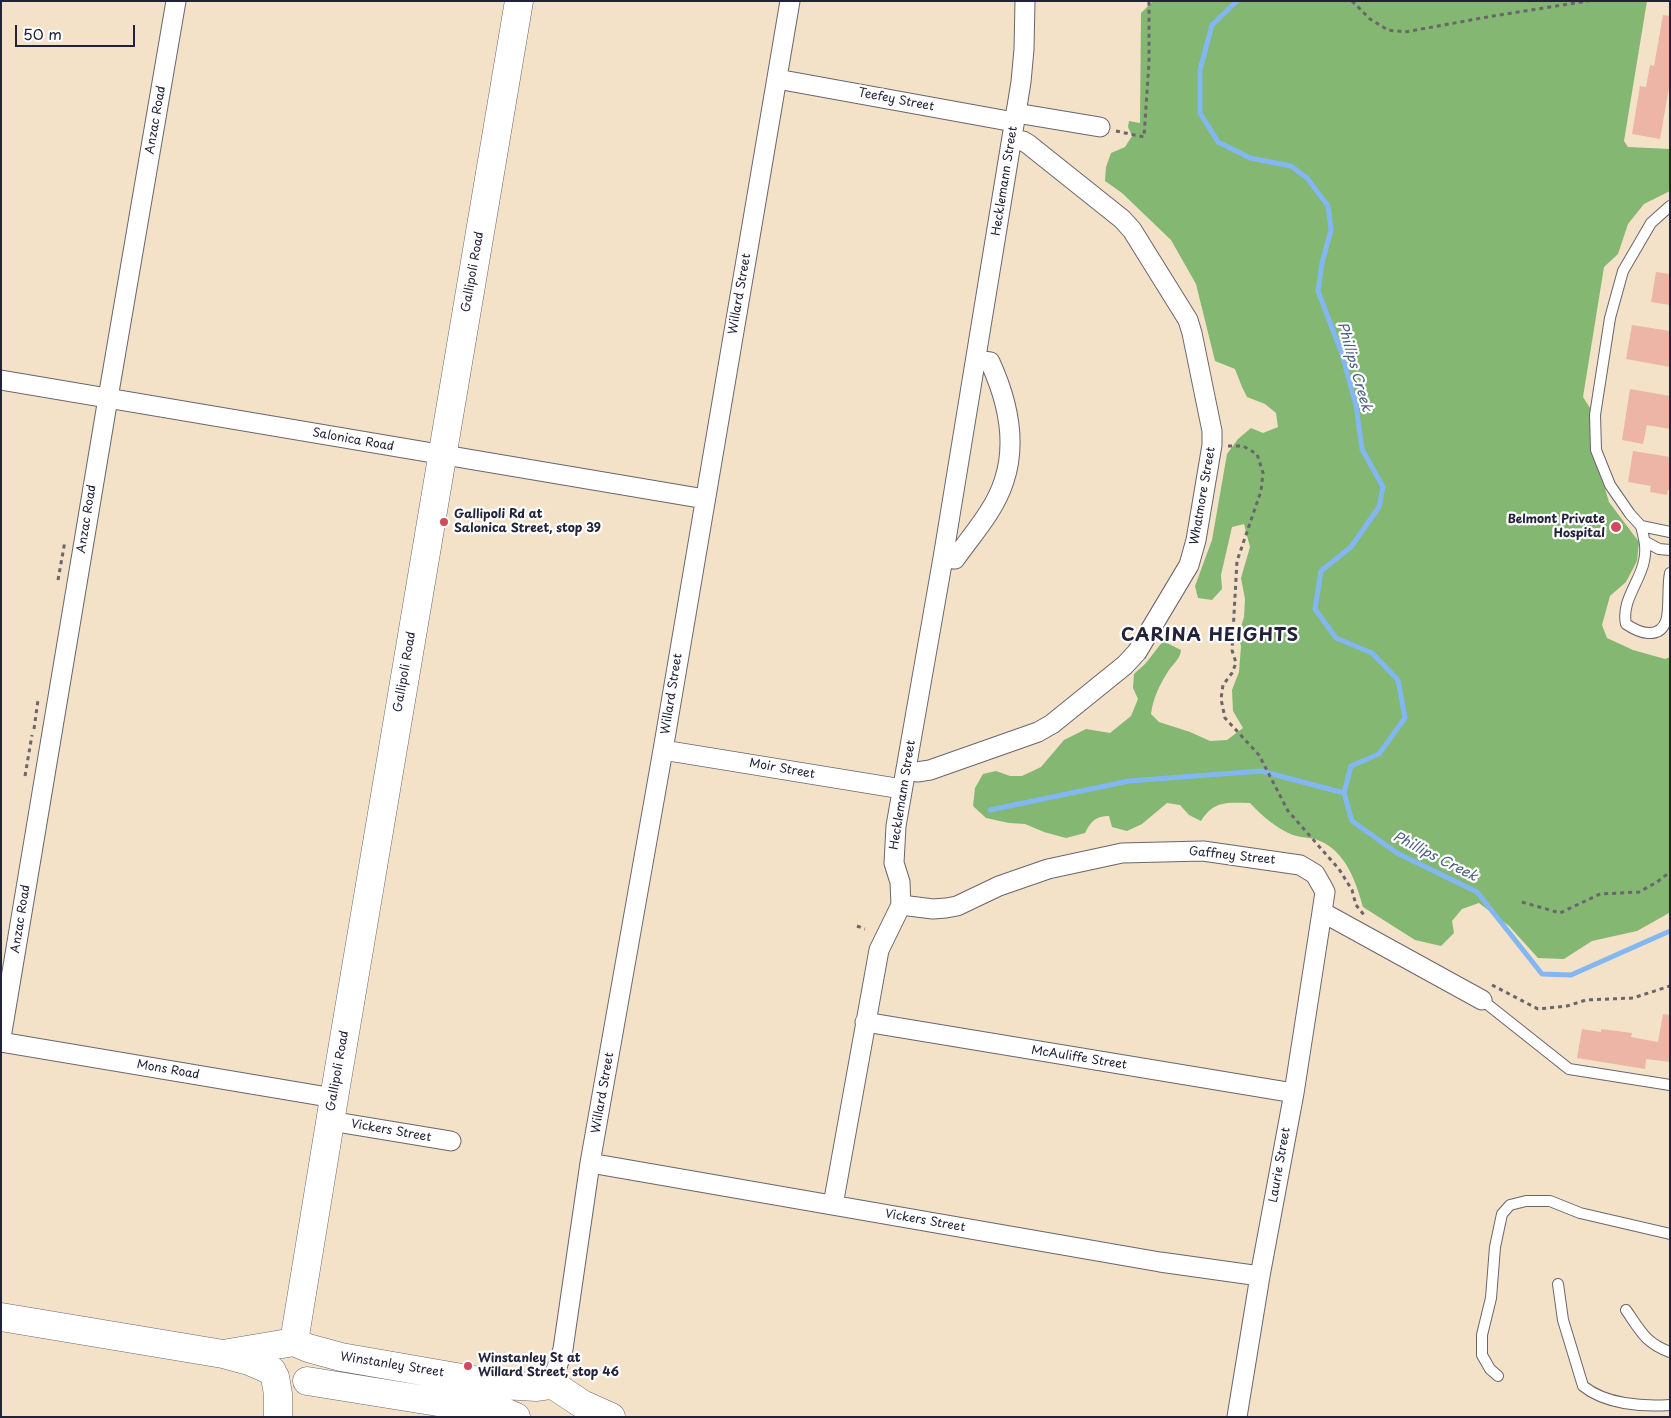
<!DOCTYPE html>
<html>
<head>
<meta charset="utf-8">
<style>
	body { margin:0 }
	#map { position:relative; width:1671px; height:1418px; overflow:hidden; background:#f3e2c8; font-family:"Playpen Sans",sans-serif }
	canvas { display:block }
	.frame { position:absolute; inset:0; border:2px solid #22223b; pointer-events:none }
	.scale { position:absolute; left:15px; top:25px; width:120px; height:22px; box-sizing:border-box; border:2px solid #22223b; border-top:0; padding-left:6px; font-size:15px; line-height:18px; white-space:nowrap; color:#22223b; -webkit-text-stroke:4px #fff; paint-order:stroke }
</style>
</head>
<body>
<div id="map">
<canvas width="1671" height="1418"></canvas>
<div class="frame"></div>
<div class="scale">50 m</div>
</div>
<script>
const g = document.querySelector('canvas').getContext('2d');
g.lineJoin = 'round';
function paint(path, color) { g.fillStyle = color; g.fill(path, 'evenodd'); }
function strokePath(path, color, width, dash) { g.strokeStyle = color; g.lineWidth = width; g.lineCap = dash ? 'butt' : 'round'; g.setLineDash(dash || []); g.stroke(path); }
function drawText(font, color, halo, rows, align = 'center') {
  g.font = font + ' "Playpen Sans",sans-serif'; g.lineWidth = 4.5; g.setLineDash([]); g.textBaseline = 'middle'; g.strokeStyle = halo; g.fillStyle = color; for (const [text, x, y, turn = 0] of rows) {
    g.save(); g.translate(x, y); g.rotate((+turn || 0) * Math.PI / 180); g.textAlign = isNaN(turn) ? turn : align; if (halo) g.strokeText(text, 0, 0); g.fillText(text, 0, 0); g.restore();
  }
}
paint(new Path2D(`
	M1153 1H1647L1624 141 1628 147 1670 149V191L1644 204 1628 224 1618 254 1604 267 1583 397 1590 408 1593 449 1609 502 1639 542 1637 561 1626 582 1610 596 1602 625 1607 638 1633 650 1665 659 1670 657V910L1669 913 1637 931 1592 941 1564 959 1538 958 1509 926 1479 903 1462 909 1452 921 1454 933 1441 946 1415 940 1363 907C1356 882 1346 852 1320 841 1312 837 1302 838 1293 835 1276 828 1262 816 1250 803 1228 803 1214 800 1201 821L1189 815 1180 805 1167 803 1142 824 1127 831 1112 827 1109 816C1096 816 1091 821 1085 833L1066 838 1044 832 1025 824 1009 823 986 818 973 806 975 788 983 774 996 771 1010 776H1022L1041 767 1064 740 1086 729 1110 733 1131 716 1138 699 1133 688 1134 674 1146 663 1163 641 1181 650C1180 659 1174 663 1169 670 1160 684 1153 698 1151 714L1159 722 1190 732 1210 741 1227 740 1243 728 1233 711 1232 690 1239 672 1241 646 1238 637 1244 617 1245 599 1241 578 1250 547 1244 524 1232 527 1221 575 1222 589 1212 600 1198 598 1195 586 1212 540 1227 454 1238 439 1251 428 1263 433 1278 427 1276 413 1265 404 1247 397 1242 387 1235 369 1215 361 1196 284 1171 240 1122 193 1105 181 1106 167 1111 153 1125 147 1132 136 1128 127 1129 121 1140 123 1141 13Z`), '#83b772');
strokePath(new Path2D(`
	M1237 1 1212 25 1200 70V113L1218 142 1250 158 1291 166 1307 178 1328 206 1331 230 1322 263 1318 291 1342 354 1356 405 1362 449 1383 487 1379 507 1351 547 1321 571 1315 609 1336 638 1372 653 1398 680 1405 718 1379 754 1351 766 1344 793 1352 821 1397 853 1477 892 1542 974 1571 975 1670 931
	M990 810 1129 781 1261 771 1344 793`), '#83b7f1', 5);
paint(new Path2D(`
	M1663 15 1670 16V82L1660 139 1632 134 1640 86 1646 87 1650 65 1654 66Z
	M1656 272 1670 274V305L1651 302Z
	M1632 325 1670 331V367L1626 359Z
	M1630 389 1670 396V429L1647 425 1643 444 1622 440Z
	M1633 451 1670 457V490H1668L1667 495 1650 492 1651 486 1628 482Z
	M1663 1014 1670 1015V1062L1646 1059 1645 1069 1577 1058 1582 1029 1601 1032V1029L1632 1033 1631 1037 1658 1042Z`), '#ecb5a5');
const lane = new Path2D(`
	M1670 206 1651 223 1623 271 1610 318 1595 415 1596 450 1610 485 1630 514 1641 526 1670 532
	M1641 526C1644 538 1647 548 1644 561 1640 582 1621 601 1626 624 1639 633 1659 640 1666 621 1670 610 1667 587 1670 573
	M1646 542 1659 549 1670 550
	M1482 1000 1569 1069 1670 1085
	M1558 1284 1563 1320 1583 1386C1605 1404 1642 1407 1670 1405
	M1626 1310C1640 1330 1645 1343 1670 1352
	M1498 1376 1490 1369 1482 1355V1335L1491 1298 1495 1247 1502 1214 1510 1205 1526 1201H1550L1580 1213 1670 1234`);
const street = new Path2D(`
	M777 79 1014 122
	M1016 113 1100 127
	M1 380 705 499
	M943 558 955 559C972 535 995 510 1004 481 1017 442 1007 399 990 362L976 360
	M663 750 902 789
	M906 770 917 772 930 770 1038 732 1052 724 1125 665 1137 652 1189 565 1196 540 1212 445V431L1192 333 1188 320 1132 230 1122 219 1028 144 1023 141 1012 139
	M901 905 933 909 946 908 957 906 999 886 1048 869 1122 853 1203 851 1300 865 1315 874 1323 888 1325 892 1322 912 1482 1000
	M865 1022 1294 1093
	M1 1038 108 398 176 1
	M1 1042 334 1098
	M330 1121 451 1141
	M590 1163 1160 1262 1260 1276
	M833 1205 879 950 901 905 900 882 894 863 896 826 943 558 1021 82 1024 49 1025 1
	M551 1385 563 1349 590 1163 663 750 790 1
	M1237 1417 1260 1276 1294 1093 1322 912`);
const secondary = new Path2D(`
	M1 1317 223 1354 249 1361 272 1371
	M294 1342 334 1098 519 1
	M223 1354 294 1342 308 1348 341 1357 502 1385 537 1387 551 1385 558 1388 582 1404 611 1417
	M275 1377 278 1394V1417
	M307 1381 507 1413 516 1417`);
strokePath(lane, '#6b656c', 12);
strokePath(street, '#6b656c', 21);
strokePath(secondary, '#6b656c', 29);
strokePath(new Path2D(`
	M1352 1 1370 19 1388 30 1405 32 1493 16 1588 1
	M1116 131 1144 137 1149 63V1
	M1228 446H1243L1257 454 1263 473 1261 491 1237 561 1232 650 1236 663 1232 673 1223 685 1221 699 1225 718 1259 755 1288 811 1339 869 1352 890 1356 905 1364 915
	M58 580 65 541
	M34 729 38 700
	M25 776 32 735
	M1522 902 1560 913 1600 894 1639 892 1657 882 1670 872
	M857 926 865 929
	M1492 985 1538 1009 1567 1006 1586 1000 1633 998 1670 986`), '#6b656c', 3, [4, 4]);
strokePath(lane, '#fff', 10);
strokePath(street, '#fff', 19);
strokePath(secondary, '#fff', 28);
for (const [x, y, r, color] of [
	[444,522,5,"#d1495b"],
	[1616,527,6,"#d1495b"],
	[468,1366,5,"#d1495b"]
]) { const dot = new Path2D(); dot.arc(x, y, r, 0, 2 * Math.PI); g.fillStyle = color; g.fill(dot); strokePath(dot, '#fff', 2); }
drawText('12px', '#22223b', '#fff', [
	["Teefey Street",896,100,11],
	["Anzac Road",156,120,-80],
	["Hecklemann Street",1005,181,-81],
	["Gallipoli Road",473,272,-80],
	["Willard Street",740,294,-80],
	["Salonica Road",353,440,10],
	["Whatmore Street",1203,496,-80],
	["Anzac Road",87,519,-81],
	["Gallipoli Road",405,672,-80],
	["Willard Street",672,694,-81],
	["Moir Street",782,769,10],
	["Hecklemann Street",903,795,-81],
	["Gaffney Street",1232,856,6],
	["Anzac Road",21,919,-81],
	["McAuliffe Street",1079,1058,9],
	["Mons Road",168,1070,10],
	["Gallipoli Road",338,1071,-80],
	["Willard Street",603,1093,-80],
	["Vickers Street",391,1131,10],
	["Laurie Street",1280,1165,-80],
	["Vickers Street",925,1221,10],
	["Winstanley Street",392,1365,9]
]);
drawText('bold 12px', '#22223b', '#fff', [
	["Gallipoli Rd at",454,515],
	["Salonica Street, stop 39",454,529],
	["Belmont Private",1605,520,"right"],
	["Hospital",1605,534,"right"],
	["Winstanley St at",478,1359],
	["Willard Street, stop 46",478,1373]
], 'left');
drawText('italic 14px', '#495e84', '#fff', [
	["Phillips Creek",1354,367,74],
	["Phillips Creek",1435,857,27]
]);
g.letterSpacing = '1px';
drawText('bold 18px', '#22223b', '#fff', [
	["CARINA HEIGHTS",1210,636]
]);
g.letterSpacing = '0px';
</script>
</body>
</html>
